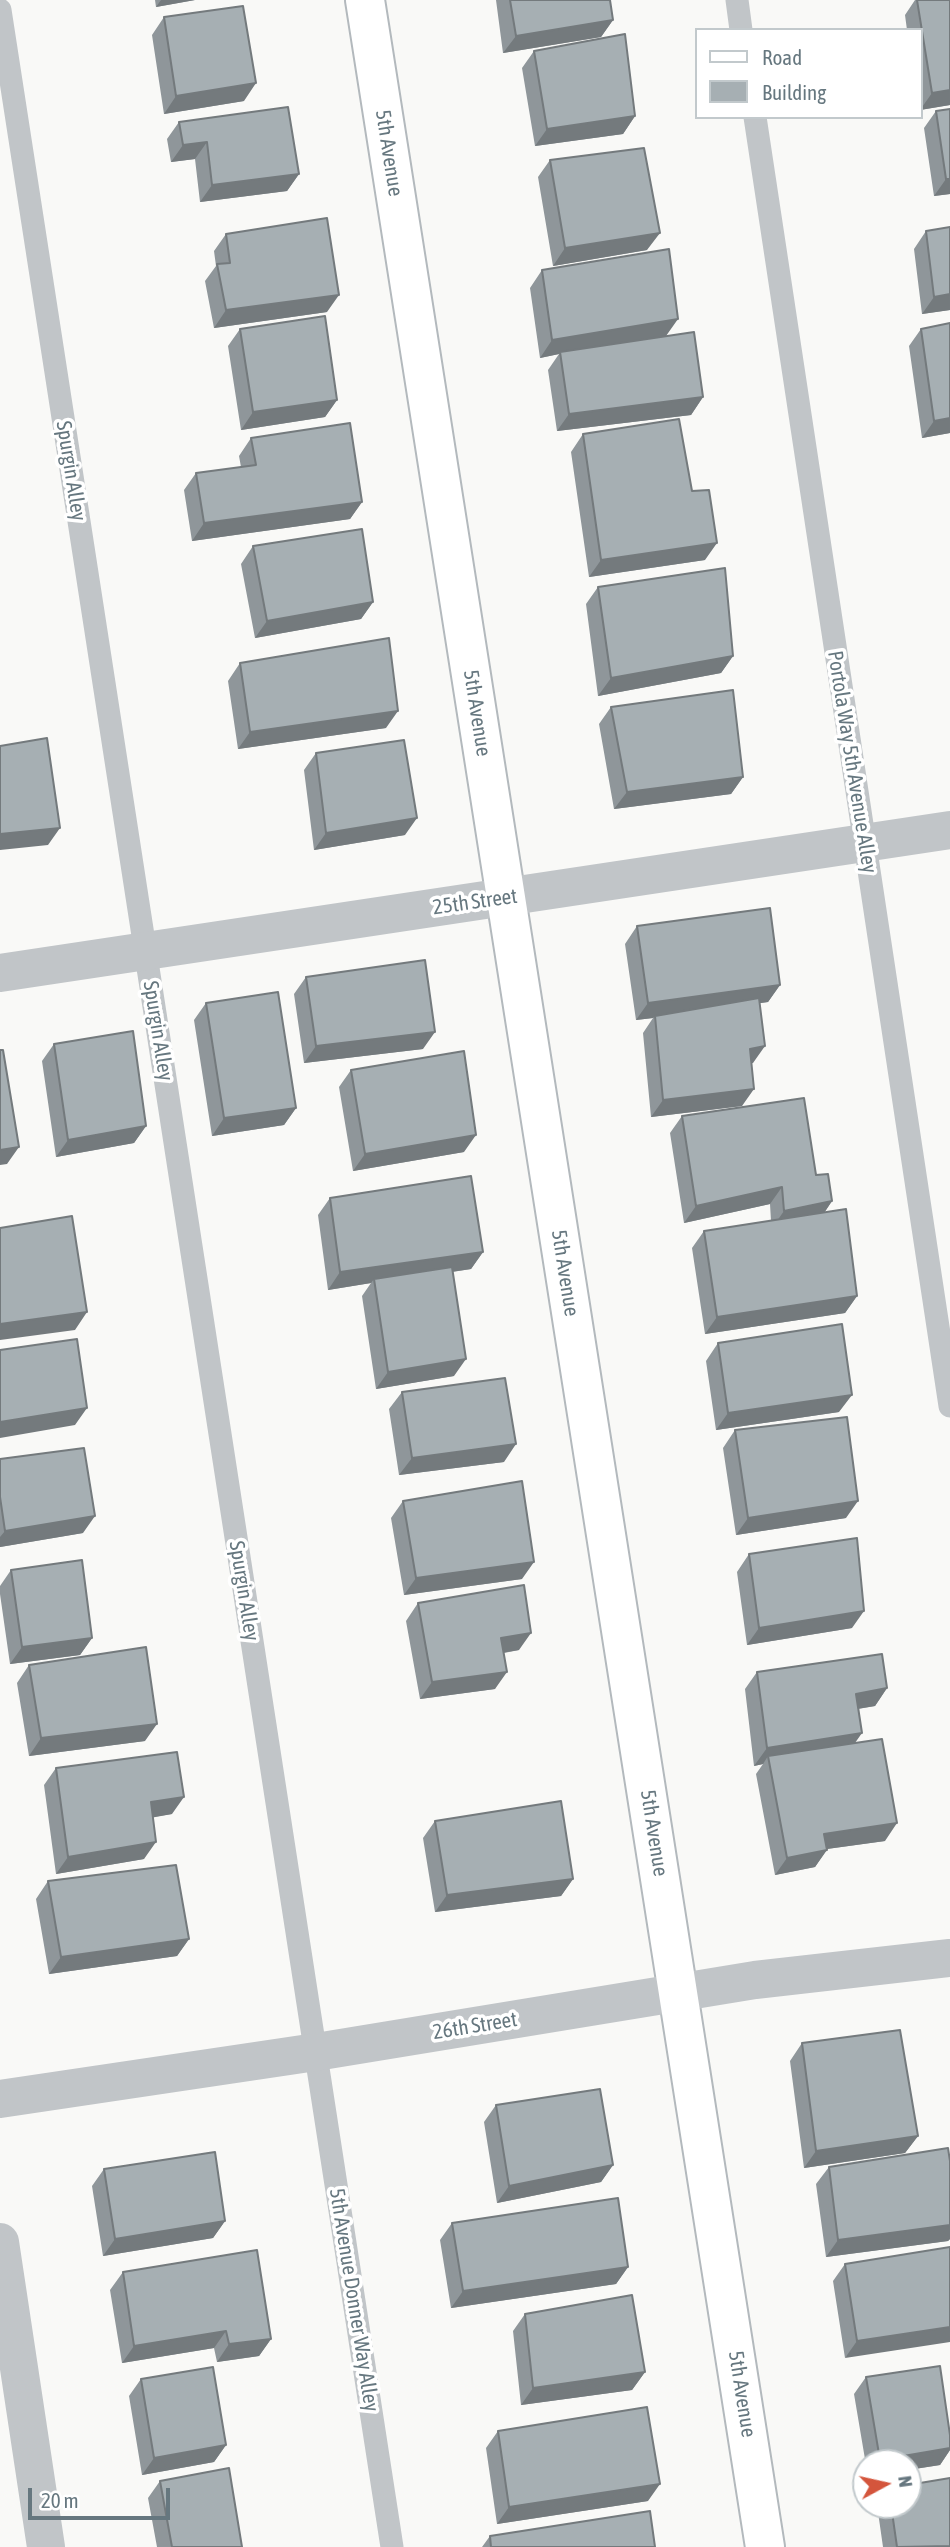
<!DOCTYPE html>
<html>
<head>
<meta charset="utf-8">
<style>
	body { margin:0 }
	#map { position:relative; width:950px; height:2547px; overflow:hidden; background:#f9f9f7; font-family:"Asap Condensed",sans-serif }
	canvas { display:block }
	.legend { position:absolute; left:695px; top:28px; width:228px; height:91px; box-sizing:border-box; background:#fff; border:2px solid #c2c9cc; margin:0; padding:9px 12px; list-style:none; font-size:21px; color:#66777f }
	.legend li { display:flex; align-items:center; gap:14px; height:35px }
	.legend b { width:35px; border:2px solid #c2c9cc }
	.north { position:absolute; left:852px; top:2449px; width:70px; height:70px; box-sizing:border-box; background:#fff; border:2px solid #c2c9cc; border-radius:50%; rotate:82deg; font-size:19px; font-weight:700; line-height:28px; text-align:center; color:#66777f }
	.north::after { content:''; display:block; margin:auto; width:24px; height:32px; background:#d4553c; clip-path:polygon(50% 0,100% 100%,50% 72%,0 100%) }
	.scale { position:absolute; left:28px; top:2488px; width:142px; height:32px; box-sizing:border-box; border:4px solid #66777f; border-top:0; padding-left:9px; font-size:21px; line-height:24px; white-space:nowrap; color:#66777f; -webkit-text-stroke:5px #fff; paint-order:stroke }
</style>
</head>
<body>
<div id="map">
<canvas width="950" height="2547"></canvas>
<ul class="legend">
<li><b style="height:9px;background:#fff"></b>Road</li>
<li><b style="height:19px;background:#a6afb3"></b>Building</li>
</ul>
<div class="north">N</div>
<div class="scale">20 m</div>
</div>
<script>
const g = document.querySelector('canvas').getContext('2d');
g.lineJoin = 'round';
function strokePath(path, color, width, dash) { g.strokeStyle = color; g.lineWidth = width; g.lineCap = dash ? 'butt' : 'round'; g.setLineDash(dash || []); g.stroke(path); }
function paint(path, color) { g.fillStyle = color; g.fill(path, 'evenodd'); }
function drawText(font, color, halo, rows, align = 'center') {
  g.font = font + ' "Asap Condensed",sans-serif'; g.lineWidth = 7; g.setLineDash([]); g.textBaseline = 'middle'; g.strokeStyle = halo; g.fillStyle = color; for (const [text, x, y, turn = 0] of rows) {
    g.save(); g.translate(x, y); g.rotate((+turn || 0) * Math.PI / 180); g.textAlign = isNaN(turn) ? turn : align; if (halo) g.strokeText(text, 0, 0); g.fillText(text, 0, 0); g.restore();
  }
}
const secondary = new Path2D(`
	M365 0 765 2547`);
strokePath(secondary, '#b3b9bd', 42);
strokePath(new Path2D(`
	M737 0 741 30
	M0 10 392 2547
	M755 117 950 1406`), '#c1c5c8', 23);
strokePath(new Path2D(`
	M0 973 950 830
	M0 2099 316 2052 755 1980 950 1958
	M0 2242 46 2547`), '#c1c5c8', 38);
strokePath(secondary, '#fff', 38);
paint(new Path2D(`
	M155 0H195L156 7Z
	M496 0H610L613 20 601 37 503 53Z
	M915 0H950V105L920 110V30H907L905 15Z
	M164 17 244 101 164 114 152 35Z
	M534 51 635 116 623 134 535 146 522 68Z
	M936 111 950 194 934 196 924 128Z
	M179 122 299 174 287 191 200 202 195 159 171 162 167 139Z
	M550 160 647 250 553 266 538 177Z
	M926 231 950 310 922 314 914 249Z
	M226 234 327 312 214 328 205 281 216 266 214 251Z
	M542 270 666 336 703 397 691 415 557 431 548 370 559 354 540 358 530 288Z
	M950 323V433L922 438 909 346 921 329Z
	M240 329 337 400 325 417 241 430 228 346Z
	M583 434 692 491 705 560 589 577 571 452Z
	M251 438 362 502 350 519 192 541 184 490 196 473 241 467 239 456Z
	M253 546 373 602 361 619 255 638 241 564Z
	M598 587 733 656 721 673 598 696 586 604Z
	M240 663 386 728 238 749 228 681Z
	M611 707 743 777 731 794 614 809 599 724Z
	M316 753 405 835 314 850 304 770Z
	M637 926 780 985 768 1002 760 1003 753 1063H751L742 1106 651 1117 643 1033 653 1018 636 1020 625 944Z
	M306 977 423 1049 304 1063 294 994Z
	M206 1003 296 1108 284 1125 212 1136 194 1020Z
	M54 1044 146 1126 134 1143 56 1157 42 1061Z
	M351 1070 464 1152 353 1171 339 1087Z
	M682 1116 816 1175 832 1201 824 1213 857 1296 845 1313 705 1334 692 1248 704 1231 771 1221 770 1204 684 1223 670 1133Z
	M330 1198 483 1252 471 1269 452 1272 454 1376 376 1389 362 1296 371 1283 328 1290 318 1215Z
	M718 1343 839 1412 716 1430 706 1361Z
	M402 1392 504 1462 399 1475 389 1409Z
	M735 1430 846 1518 736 1535 723 1448Z
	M0 1459 83 1533 0 1547Z
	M403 1501 522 1579 404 1595 391 1518Z
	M749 1554 852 1628 747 1645 737 1572Z
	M11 1570 92 1638 80 1655 10 1664 0 1594V1586Z
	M418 1603 519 1650 504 1653 495 1689 420 1699 406 1621Z
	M29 1665 145 1741 29 1756 17 1683Z
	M757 1672 887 1688 875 1706 858 1709 855 1743 885 1841 827 1849 815 1867 775 1875 756 1774 763 1764 754 1766 745 1689Z
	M56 1768 172 1814 153 1817 144 1859 56 1874 44 1785Z
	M435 1821 573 1879 561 1896 435 1912 423 1838Z
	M48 1881 189 1939 177 1956 49 1974 36 1899Z
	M802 2043 918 2136 905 2153 804 2168 790 2061Z
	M496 2105 613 2165 601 2182 497 2203 484 2122Z
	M950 2161V2239L948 2241 826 2257 816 2184 829 2167Z
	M104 2169 225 2221 213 2238 103 2256 92 2186Z
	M452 2223 628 2267 616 2284 451 2308 440 2240Z
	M950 2247 845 2358 833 2281 845 2264Z
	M123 2272 271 2339 259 2356 217 2362 214 2348 122 2363 110 2290Z
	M525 2314 645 2372 632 2390 521 2405 513 2331Z
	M866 2377 950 2435V2450L940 2465 908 2470V2463H866V2465L854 2394Z
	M141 2379 226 2445 214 2462 142 2475 129 2396Z
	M498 2431 648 2501 497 2524 486 2448Z
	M160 2481 242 2547H157L148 2498Z
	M877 2505H908L950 2547H883Z
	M490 2536 655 2547H482Z`), '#8f969a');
paint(new Path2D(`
	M161 0H195L156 7Z
	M613 20 601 37 503 53 516 36Z
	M256 83 244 101 164 114 176 96Z
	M950 90V105L920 110 932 93Z
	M635 116 623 134 535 146 547 129Z
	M207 142 195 159 171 162 183 145Z
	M299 174 287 191 200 202 212 185Z
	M946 179H950V194L934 196Z
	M660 233 647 250 553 266 565 248Z
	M950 294V310L922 314 934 297Z
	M339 295 327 312 214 328 226 310Z
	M678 319 666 336 560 352 559 354 540 358 552 340Z
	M703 397 691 415 557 431 569 414Z
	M337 400 325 417 241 430 253 412Z
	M950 418V433L922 438 934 421Z
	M362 502 350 519 192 541 204 523Z
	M717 543 705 560 589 577 601 560Z
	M373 602 361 619 255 638 267 621Z
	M733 656 721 673 598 696 611 678Z
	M398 711 386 728 238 749 250 732Z
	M743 777 731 794 614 809 627 792Z
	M417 818 405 835 314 850 326 833Z
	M60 828 48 845 0 850V834Z
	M780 985 768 1002 655 1018V1016L653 1018 636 1020 648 1003Z
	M435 1032 423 1049 304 1063 316 1046Z
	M765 1046 753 1063 738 1066 750 1049Z
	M754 1089 742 1106 651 1117 663 1100Z
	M296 1108 284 1125 212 1136 224 1118Z
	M146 1126 134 1143 56 1157 68 1140Z
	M476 1135 464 1152 353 1171 365 1154Z
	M19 1147 7 1164 0 1165V1150Z
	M782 1187 770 1204 684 1223 696 1206Z
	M832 1201 820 1219 772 1228 784 1211Z
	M483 1252 471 1269 375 1283 374 1279 371 1283 328 1290 340 1272Z
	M857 1296 845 1313 705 1334 717 1317Z
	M87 1312 75 1330 0 1340V1324Z
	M466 1359 454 1376 376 1389 388 1372Z
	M852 1395 839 1412 716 1430 728 1413Z
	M87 1408 75 1425 0 1438V1422Z
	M516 1444 504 1462 399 1475 412 1458Z
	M858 1501 846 1518 736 1535 748 1518Z
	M95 1516 83 1533 0 1547V1537L5 1531Z
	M534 1562 522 1579 404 1595 416 1578Z
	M864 1611 852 1628 747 1645 759 1628Z
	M531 1633 519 1650 489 1655 501 1638Z
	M92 1638 80 1655 10 1664 22 1647Z
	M507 1672 495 1689 420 1699 432 1682Z
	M887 1688 875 1706 844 1711 856 1694Z
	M157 1724 145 1741 29 1756 41 1738Z
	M862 1733 850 1750 768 1756 763 1764 754 1766 767 1748Z
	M184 1797 172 1814 139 1820 151 1802Z
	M897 1823 885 1841 812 1851 824 1834Z
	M156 1842 144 1859 56 1874 68 1857Z
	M827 1850 815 1867 775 1875 787 1858Z
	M573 1879 561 1896 435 1912 447 1895Z
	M189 1939 177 1956 49 1974 61 1957Z
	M918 2136 905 2153 804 2168 816 2151Z
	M613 2165 601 2182 497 2203 509 2186Z
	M225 2221 213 2238 103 2256 115 2239Z
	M950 2225V2239L948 2241 826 2257 838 2240Z
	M628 2267 616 2284 451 2308 463 2291Z
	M950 2327V2342L845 2358 857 2341Z
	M226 2331 214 2348 122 2363 134 2346Z
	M271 2339 259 2356 217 2362 229 2344Z
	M645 2372 632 2390 521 2405 533 2388Z
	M226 2445 214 2462 142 2475 154 2458Z
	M950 2448V2450L940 2465 908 2470V2463H878L880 2460Z
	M660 2484 648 2501 497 2524 509 2507Z`), '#747a7d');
const building = new Path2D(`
	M510 0H610L613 20 516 36Z
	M917 0H950V90L932 93Z
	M243 6 256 83 176 96 164 17Z
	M625 34 635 116 547 129 534 51Z
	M288 107 299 174 212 185 207 142 183 145 179 122Z
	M950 109V179H946L936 111Z
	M644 148 660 233 565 248 550 160Z
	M327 218 339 295 226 310 217 264 230 263 226 234Z
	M950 227V294L934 297 926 231Z
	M669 249 678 319 552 340 542 270Z
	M325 316 337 400 253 412 240 329Z
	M950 323V418L934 421 921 329Z
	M694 332 703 397 569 414 560 352Z
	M679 419 692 491 709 490 717 543 601 560 583 434Z
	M350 423 362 502 204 523 196 473 256 465 251 438Z
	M362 529 373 602 267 621 253 546Z
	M725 568 733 656 611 678 598 587Z
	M389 638 398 711 250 732 240 663Z
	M733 690 743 777 627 792 611 707Z
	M47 738 60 828 0 834V746Z
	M404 740 417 818 326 833 316 753Z
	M770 908 780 985 648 1003 637 926Z
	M425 960 435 1032 316 1046 306 977Z
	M278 992 296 1108 224 1118 206 1003Z
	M759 998 765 1046 750 1049 754 1089 663 1100 655 1016Z
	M133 1031 146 1126 68 1140 54 1044Z
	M0 1050H3L19 1147 0 1150Z
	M464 1051 476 1135 365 1154 351 1070Z
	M804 1098 816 1175 828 1174 832 1201 784 1211 782 1187 696 1206 682 1116Z
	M471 1176 483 1252 340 1272 330 1198Z
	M846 1209 857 1296 717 1317 704 1231Z
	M72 1216 87 1312 0 1324V1228Z
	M452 1267 466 1359 388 1372 374 1279Z
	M842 1324 852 1395 728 1413 718 1343Z
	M77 1339 87 1408 0 1422V1350Z
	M505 1378 516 1444 412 1458 402 1392Z
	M847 1417 858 1501 748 1518 735 1430Z
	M84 1448 95 1516 5 1531 0 1497V1459Z
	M522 1481 534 1562 416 1578 403 1501Z
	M857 1538 864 1611 759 1628 749 1554Z
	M82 1560 92 1638 22 1647 11 1570Z
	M524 1585 531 1633 501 1638 507 1672 432 1682 418 1603Z
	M146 1647 157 1724 41 1738 29 1665Z
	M882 1654 887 1688 856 1694 862 1733 767 1748 757 1672Z
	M882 1739 897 1823 824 1834 827 1850 787 1858 768 1756Z
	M177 1752 184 1797 151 1802 156 1842 68 1857 56 1768Z
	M561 1801 573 1879 447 1895 435 1821Z
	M176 1865 189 1939 61 1957 48 1881Z
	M900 2030 918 2136 816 2151 802 2043Z
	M600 2089 613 2165 509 2186 496 2105Z
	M948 2148 950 2161V2225L838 2240 829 2167Z
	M215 2152 225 2221 115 2239 104 2169Z
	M618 2198 628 2267 463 2291 452 2223Z
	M950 2247V2327L857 2341 845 2264Z
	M257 2250 271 2339 229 2344 226 2331 134 2346 123 2272Z
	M632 2295 645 2372 533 2388 525 2314Z
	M940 2366 950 2435V2448L880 2460 866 2377Z
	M213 2367 226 2445 154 2458 141 2379Z
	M647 2407 660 2484 509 2507 498 2431Z
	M229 2468 242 2547H172L160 2481Z
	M950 2478V2546L897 2547 891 2505H908V2485Z
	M650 2511 655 2547H491L490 2536Z`);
paint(building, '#a6afb3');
strokePath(building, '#747a7d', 2);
drawText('21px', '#66777f', '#fff', [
	["5th Avenue",389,153,81],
	["Spurgin Alley",71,471,81],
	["5th Avenue",477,713,81],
	["Portola Way 5th Avenue Alley",852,762,81],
	["25th Street",475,902,-8],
	["Spurgin Alley",158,1031,81],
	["5th Avenue",565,1273,81],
	["Spurgin Alley",244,1591,81],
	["5th Avenue",654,1833,81],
	["26th Street",475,2026,-9],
	["5th Avenue Donner Way Alley",354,2300,81],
	["5th Avenue",742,2394,81]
]);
</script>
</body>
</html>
